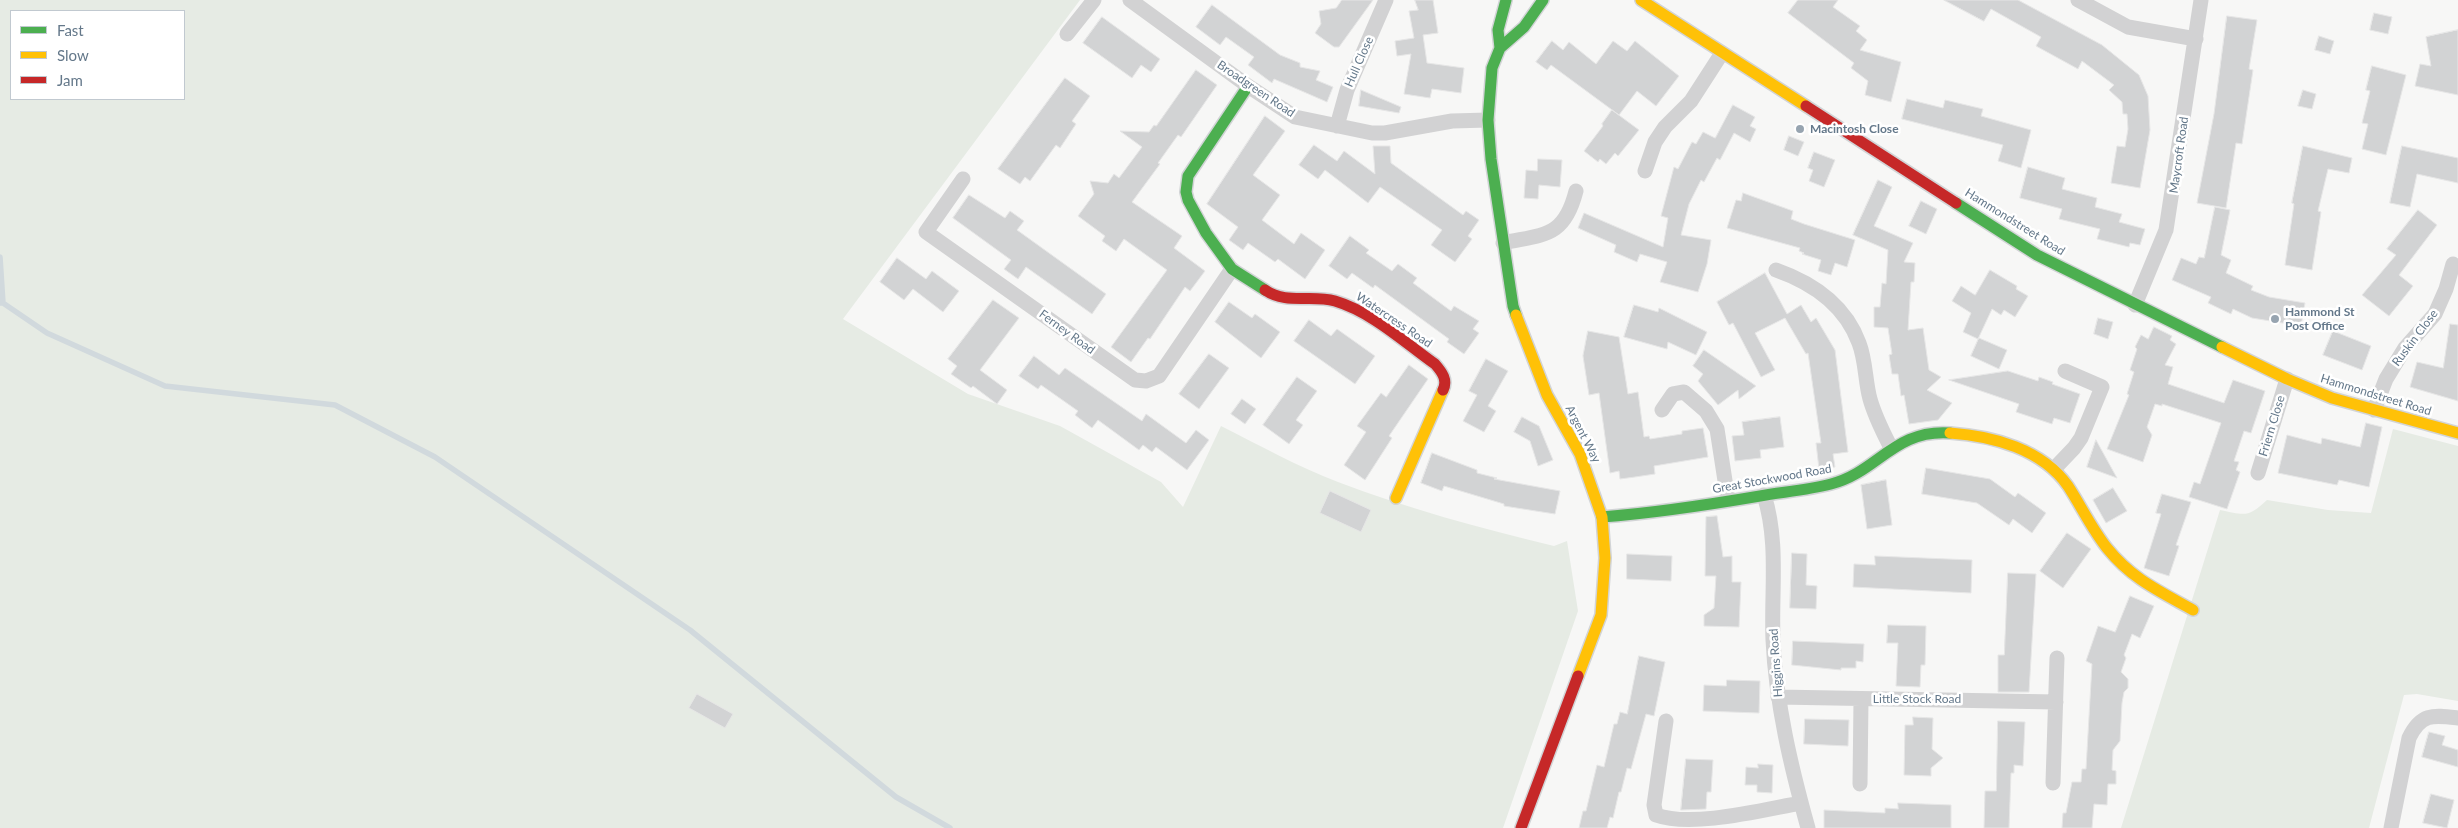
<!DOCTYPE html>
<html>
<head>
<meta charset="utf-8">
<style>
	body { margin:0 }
	#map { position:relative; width:2458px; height:828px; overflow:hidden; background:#f7f7f6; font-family:Lato,sans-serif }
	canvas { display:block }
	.legend { position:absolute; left:10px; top:10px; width:175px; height:90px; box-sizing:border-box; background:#fff; border:1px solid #c1c9d0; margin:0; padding:6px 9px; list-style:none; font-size:15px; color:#64788a }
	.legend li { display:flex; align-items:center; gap:10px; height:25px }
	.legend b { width:25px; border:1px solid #c1c9d0 }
</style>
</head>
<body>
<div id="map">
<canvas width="2458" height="828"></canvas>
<ul class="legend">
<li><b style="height:6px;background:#4caf50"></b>Fast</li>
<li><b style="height:6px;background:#ffc107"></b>Slow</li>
<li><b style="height:6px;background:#c62828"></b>Jam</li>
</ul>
</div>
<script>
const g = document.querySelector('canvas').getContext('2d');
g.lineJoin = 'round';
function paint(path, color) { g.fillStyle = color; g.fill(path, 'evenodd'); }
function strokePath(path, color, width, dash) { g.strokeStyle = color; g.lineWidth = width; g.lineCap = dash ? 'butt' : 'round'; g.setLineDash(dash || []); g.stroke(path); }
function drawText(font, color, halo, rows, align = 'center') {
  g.font = font + ' Lato,sans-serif'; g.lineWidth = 5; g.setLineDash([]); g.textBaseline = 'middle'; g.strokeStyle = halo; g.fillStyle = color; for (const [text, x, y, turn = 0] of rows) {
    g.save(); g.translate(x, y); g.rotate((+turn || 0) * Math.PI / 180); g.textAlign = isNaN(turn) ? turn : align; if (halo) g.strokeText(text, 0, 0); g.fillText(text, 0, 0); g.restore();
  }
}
paint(new Path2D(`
	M0 0H1080L843 319 968 394 1060 426 1161 482 1183 507 1221 426C1259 445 1298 467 1338 482 1408 509 1481 528 1554 546L1567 541 1578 611 1503 828H0ZM11 11H184V99H11Z
	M2393 429 2458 446V701L2417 694 2404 695 2369 828H2121L2220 510C2245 515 2248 518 2267 500L2328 510 2371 513Z`), '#e6ebe4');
strokePath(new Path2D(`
	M0 257 3 303H0
	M3 303 47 333 165 386 335 405 435 457 690 630 896 797 950 828`), '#d1d9dd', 5.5);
const building = new Path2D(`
	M1342 0H1373L1339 47H1334L1315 33 1321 24 1319 11 1336 8Z
	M1415 0H1433L1438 33 1423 35 1427 63 1464 68 1461 93 1432 89 1430 98 1404 94 1411 54 1397 56 1395 41 1414 38 1409 11 1418 10Z
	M1798 0H1838L1833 7 1860 26 1856 31 1867 40 1860 50 1901 62 1891 102 1865 95 1868 81 1851 68 1854 63 1788 13Z
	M1944 0H2018L2102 45 2139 75 2148 96 2150 130 2140 188 2111 183 2117 146 2125 147 2128 129 2127 114H2123L2122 102 2109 90 2114 85 2082 61 2078 69 2036 46 2041 37 1991 9 1984 21Z
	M1212 5 1280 55 1300 63V67L1320 71 1316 80 1333 87 1327 102 1274 79 1272 83 1248 65 1254 57 1226 37 1220 45 1196 27Z
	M2374 13 2392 17 2388 34 2370 30Z
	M2227 16 2257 20 2249 69 2253 70 2242 144 2236 143 2226 208 2197 203 2214 114Z
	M1102 17 1160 59 1151 72 1141 65 1132 78 1083 43Z
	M2458 30V95L2415 86 2420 64 2431 66 2426 37Z
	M2319 36 2334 41 2330 54 2315 50Z
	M1552 41 1563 50 1569 42 1596 64 1613 41 1627 51 1635 41 1679 76 1656 106 1637 91 1619 115 1551 65 1547 70 1536 62Z
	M2372 66 2406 75 2386 155 2362 149 2368 124 2362 123 2370 91 2366 90Z
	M1196 70 1217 85 1181 137 1178 135 1158 163 1160 164 1132 202 1182 236 1174 248 1205 271 1190 291 1185 287 1150 339 1148 338 1131 362 1111 347 1167 270 1124 239 1116 251 1102 241 1105 236 1078 216 1094 194 1090 181 1108 183 1114 174 1119 178 1142 147 1120 131 1149 132 1154 125 1156 126Z
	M1065 78 1090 96 1072 121 1076 124 1060 148 1056 145 1030 181 1025 177 1020 184 998 169Z
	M1361 90 1401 107 1399 113 1359 106Z
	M2303 90 2316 94 2312 109 2298 106Z
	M1907 99 1943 108 1945 100 1983 109 1981 116 2031 130 2021 168 1998 161 2003 145 1902 119Z
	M1733 105 1755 117 1750 126 1756 129 1750 142 1734 133 1720 160 1717 158 1704 182 1701 180 1689 204 1681 235 1711 240 1707 264 1698 292 1660 282 1667 262 1640 254 1637 262 1614 252 1616 245 1578 228 1584 213 1663 247 1668 218 1661 216 1674 167 1678 169 1692 142 1696 144 1703 132 1715 138Z
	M1612 110 1639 130 1618 156 1615 153 1606 164 1600 159 1598 162 1584 151 1603 126 1602 124Z
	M1265 116 1285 131 1253 175 1280 195 1262 220 1294 244 1301 233 1325 250 1305 279 1278 259 1275 262 1248 243 1243 250 1229 240 1238 227 1207 204Z
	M1789 136 1804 142 1798 156 1784 150Z
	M1314 145 1337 161 1344 151 1375 174 1373 146H1390L1391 163 1463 215 1466 211 1479 220 1468 236 1472 239 1455 262 1431 245 1442 230 1380 187 1368 203 1325 170 1318 179 1299 165Z
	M2303 146 2352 158 2349 173 2328 169 2318 211 2321 212 2312 270 2285 265 2294 204 2292 203Z
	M2402 146 2458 158V183L2417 174 2410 207 2390 203Z
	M1814 152 1835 160 1824 187 1809 181 1813 170 1808 168Z
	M1538 159 1562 160 1560 187 1539 185 1538 199 1524 198 1526 170 1537 171Z
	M2028 167 2065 178 2062 189 2097 198 2095 207 2122 214 2119 222 2145 229 2140 245 2130 243 2129 247 2097 239 2100 229 2059 219 2062 209 2020 198Z
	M1878 180 1892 187 1874 226 1913 243 1904 262 1915 263 1914 282H1911L1908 330 1923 328 1929 370 1941 377 1927 390 1952 403 1938 420 1909 424 1904 395 1901 396 1898 374H1892L1889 355 1892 354 1888 328 1874 327V307H1880L1882 283 1886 284 1888 250 1853 235Z
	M1743 193 1793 211 1791 219 1804 224 1855 240 1847 267 1835 263 1831 275 1818 271 1821 260 1802 254 1804 253 1799 251 1800 248 1727 228 1736 200 1741 201Z
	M969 195 1005 218 1010 211 1024 221 1017 230 1106 294 1092 314 1026 267 1018 279 1004 269 1011 260 953 218Z
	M1921 201 1937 209 1926 234 1909 226Z
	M2215 207 2230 210 2221 255 2231 260 2226 273 2253 286 2251 290 2269 297 2305 303 2301 326 2252 318 2233 309 2231 314 2208 303 2211 297 2172 280 2181 258 2196 264 2199 257 2204 258Z
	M2418 210 2437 225 2399 275 2413 286 2389 316 2362 295 2396 255 2387 249Z
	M1350 236 1369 250 1366 253 1392 271 1398 264 1417 278 1413 283 1451 311 1454 306 1479 321 1473 329 1479 333 1464 354 1447 342 1449 339 1375 285 1373 288 1352 273 1347 279 1329 266Z
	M897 258 926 279 932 271 959 291 943 312 913 289 904 300 880 282Z
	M1990 270 2017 286 2016 289 2028 296 2015 317 2004 310 2001 315 1992 309 1978 339 1963 332 1971 313 1952 301 1961 286 1975 295Z
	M1765 273 1787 314 1801 305 1811 322 1816 318 1835 350 1848 452 1833 454 1835 467 1819 469 1816 443H1821L1808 353 1806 354 1785 318 1755 333 1775 370 1761 377 1733 323 1729 325 1717 302Z
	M993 300 1019 318 980 370 1007 390 997 404 973 386 971 388 951 374 957 366 948 359Z
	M1229 302 1252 318 1255 314 1280 332 1261 358 1215 322Z
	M1634 305 1658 312 1659 308 1707 332 1696 355 1668 342 1667 349 1624 337Z
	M2098 318 2113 322 2108 339 2094 334Z
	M1309 320 1331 336 1337 329 1375 356 1355 384 1294 341Z
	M2450 324 2458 325V401L2410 387 2417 362 2443 368Z
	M2154 327 2172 336 2170 340 2176 344 2165 365 2173 367 2168 384 2224 403 2233 380 2265 391 2251 433 2244 431 2234 461 2239 462 2236 470 2240 472 2227 509 2189 497 2194 482 2200 484 2221 423 2162 404V406L2155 404 2147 427 2152 435 2143 462 2107 449 2129 395 2127 394 2134 372 2130 370 2137 349 2135 347 2141 335 2148 339Z
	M1588 331 1619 337 1628 394 1638 392 1644 437 1649 436 1650 439 1682 434V431L1703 428 1708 457 1654 466 1655 474 1635 477 1620 479 1619 471 1610 473 1599 393 1589 395 1583 356Z
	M2333 331 2371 346 2362 370 2323 355Z
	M1979 338 2007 350 1999 369 1971 356Z
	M1704 350 1749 381 1756 386 1739 399 1738 390 1718 405 1698 381 1703 374 1693 366Z
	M1209 354 1229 368 1199 409 1179 394Z
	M1034 356 1059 375 1065 368 1142 421 1146 414 1186 443 1196 430 1209 440 1187 470 1156 447 1152 452 1143 445 1139 450 1098 420 1092 428 1075 415 1078 411 1041 385 1038 389 1019 376Z
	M1486 359 1508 371 1488 406 1496 411 1484 432 1463 421 1477 395 1469 391Z
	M1409 365 1428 379 1389 436 1392 438 1365 480 1344 465 1366 432 1357 426 1381 393 1386 397Z
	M2008 371 2038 381 2039 377 2053 382 2052 384 2080 394 2070 423 2054 418 2052 424 2016 412 2019 404 1949 380Z
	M1297 377 1317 391 1296 420 1303 425 1289 444 1263 425Z
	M1242 399 1256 409 1245 424 1231 414Z
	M1522 417 1539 426 1553 460 1538 466 1530 441 1514 432Z
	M1780 417 1784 447 1760 450 1761 458 1735 461 1732 436 1744 435 1742 422Z
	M2366 423 2382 427 2369 487 2339 480 2337 485 2278 473 2287 435 2321 444 2322 438 2360 447Z
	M2096 440 2117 478 2087 467Z
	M1432 453 1477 470V473L1497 478 1494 479 1560 491 1555 514 1504 506V504L1444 486 1442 491 1421 483Z
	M1926 468 1990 479 2015 497 2018 493 2046 513 2032 533 2013 519 2009 525 1977 503 1922 494Z
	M1886 480 1892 525 1867 529 1861 485Z
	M2113 488 2127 511 2106 523 2093 500Z
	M1330 491 1371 510 1361 532 1320 513Z
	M2162 494 2191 502 2176 545 2179 546 2169 576 2144 568 2161 514 2156 513Z
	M1717 516 1723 557 1732 556V582H1741L1739 627 1704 626V615L1714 608 1716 576H1705L1706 517Z
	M2067 533 2091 549 2063 588 2040 571Z
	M1792 553 1807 554 1806 585 1817 586 1816 609 1790 608Z
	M1627 554 1672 556 1671 581 1627 579Z
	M1875 556 1972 560 1971 593 1853 587 1854 564 1875 565Z
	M2008 573 2036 574 2029 692H1998V655H2004Z
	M2130 596 2154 606 2140 638 2132 634 2124 655 2126 658 2121 672 2128 679V688L2124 692 2122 703 2120 741 2113 750 2112 770 2116 771V784H2108L2107 805 2094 804 2092 828H2062L2063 813H2066L2072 782H2081L2082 769H2086L2092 664 2086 661 2098 626 2115 632Z
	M1888 625 1926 626 1925 665H1921L1920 687 1896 686 1898 643H1887Z
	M1793 641 1864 644 1863 662 1856 661V668H1841V670L1792 665Z
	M1639 656 1665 662 1654 716 1646 714 1631 769 1627 768 1621 792H1619L1613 818 1610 817 1607 828H1579L1583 811H1586L1597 765 1604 767 1614 724H1617L1620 712 1627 714Z
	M1727 680 1760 681 1759 713 1703 711 1704 685 1726 686Z
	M697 694 733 714 725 728 689 708Z
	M1913 717 1933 718 1932 749 1943 758 1931 768V776L1904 775 1905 725H1913Z
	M1805 719 1849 720 1848 746 1804 744Z
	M1998 721 2025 722 2023 766 2014 765V773H2011L2009 828H1984L1985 791H1996Z
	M2429 732 2445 736 2442 745 2458 750V767L2422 757Z
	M1686 759 1713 760 1711 792H1707L1706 809 1681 810Z
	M1758 764 1773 765 1772 793 1757 792V785H1745L1746 767 1758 768Z
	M2431 794 2454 800 2447 828 2423 823Z
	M1898 803 1951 805V828H1824V810L1885 813V808L1898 809Z`);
paint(building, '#d2d3d4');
strokePath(building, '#e6e6e6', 1);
const fast = new Path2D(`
	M1506 0 1498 30 1500 48 1492 68 1488 120 1491 159 1513 306 1516 315
	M1500 48 1524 27 1543 0
	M1248 86 1188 176 1186 192 1188 200 1206 233 1232 269 1265 290
	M1956 203 2037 255 2222 347
	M1602 517C1655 513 1707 505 1760 496 1783 492 1808 490 1831 484 1878 472 1894 429 1950 433`);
const slow = new Path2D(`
	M1641 0 1806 106
	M1516 315 1547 395 1580 454 1602 517 1605 558 1601 615 1578 676
	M2222 347 2287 379 2332 398 2458 433
	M1950 433C1993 436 2042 449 2068 486 2081 506 2092 529 2107 548 2132 579 2159 591 2193 610
	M1396 498 1443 390`);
const jam = new Path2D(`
	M1806 106 1956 203
	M1265 290C1287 305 1311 294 1335 301 1372 312 1404 342 1435 364 1442 372 1448 380 1443 390
	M1521 828 1578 676`);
strokePath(fast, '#d2d4d6', 14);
strokePath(slow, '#d2d4d6', 14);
strokePath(jam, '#d2d4d6', 14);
strokePath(new Path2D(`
	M1130 0 1248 86 1295 117 1372 133H1385L1452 121 1488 120
	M2078 0 2128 27 2196 39
	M1067 34 1094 0
	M1337 126 1347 90 1386 0
	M1645 171 1655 142 1665 127 1691 101 1722 53
	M963 179 926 232 1135 380 1146 381 1159 376 1232 269
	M1503 243C1544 234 1564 238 1576 191
	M1776 270C1813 283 1845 305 1859 343 1866 361 1865 381 1870 399 1875 417 1883 432 1891 448
	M2135 305 2166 230 2201 0
	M1662 410 1673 394 1684 392 1706 411 1717 429 1728 500
	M2374 410 2386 379 2405 348 2435 314 2446 289 2453 264
	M2054 469 2074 448 2081 438 2102 387 2065 371
	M2258 473 2287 379
	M1764 495C1779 542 1771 592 1773 640 1776 704 1791 767 1808 828
	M1778 697 2056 702
	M1666 721 1654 805 1656 815C1692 828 1762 810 1801 803
	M2053 783 2057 658
	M1860 784 1861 700
	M2391 828 2409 738C2421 713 2433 715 2458 718`), '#d2d2d3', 15);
strokePath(fast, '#4caf50', 11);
strokePath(slow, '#ffc107', 11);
strokePath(jam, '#c62828', 11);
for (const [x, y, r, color] of [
	[1800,129,5,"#97a4b0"],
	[2275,319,5,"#97a4b0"]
]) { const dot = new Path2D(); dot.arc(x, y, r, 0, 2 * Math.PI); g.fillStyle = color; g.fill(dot); strokePath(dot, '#fff', 2); }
drawText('12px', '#64788a', '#fff', [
	["Hull Close",1359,62,-66],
	["Broadgreen Road",1256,89,34],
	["Maycroft Road",2179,155,-82],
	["Hammondstreet Road",2015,222,32],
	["Watercress Road",1394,320,34],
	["Ferney Road",1067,332,36],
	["Ruskin Close",2415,338,-53],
	["Hammondstreet Road",2376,395,17],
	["Friern Close",2272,426,-73],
	["Argent Way",1583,434,63],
	["Great Stockwood Road",1772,479,-10],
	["Higgins Road",1776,663,-94],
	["Little Stock Road",1917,699]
]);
drawText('bold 12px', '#64788a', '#fff', [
	["Macintosh Close",1810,129],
	["Hammond St",2285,312],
	["Post Office",2285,326]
], 'left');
</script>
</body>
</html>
